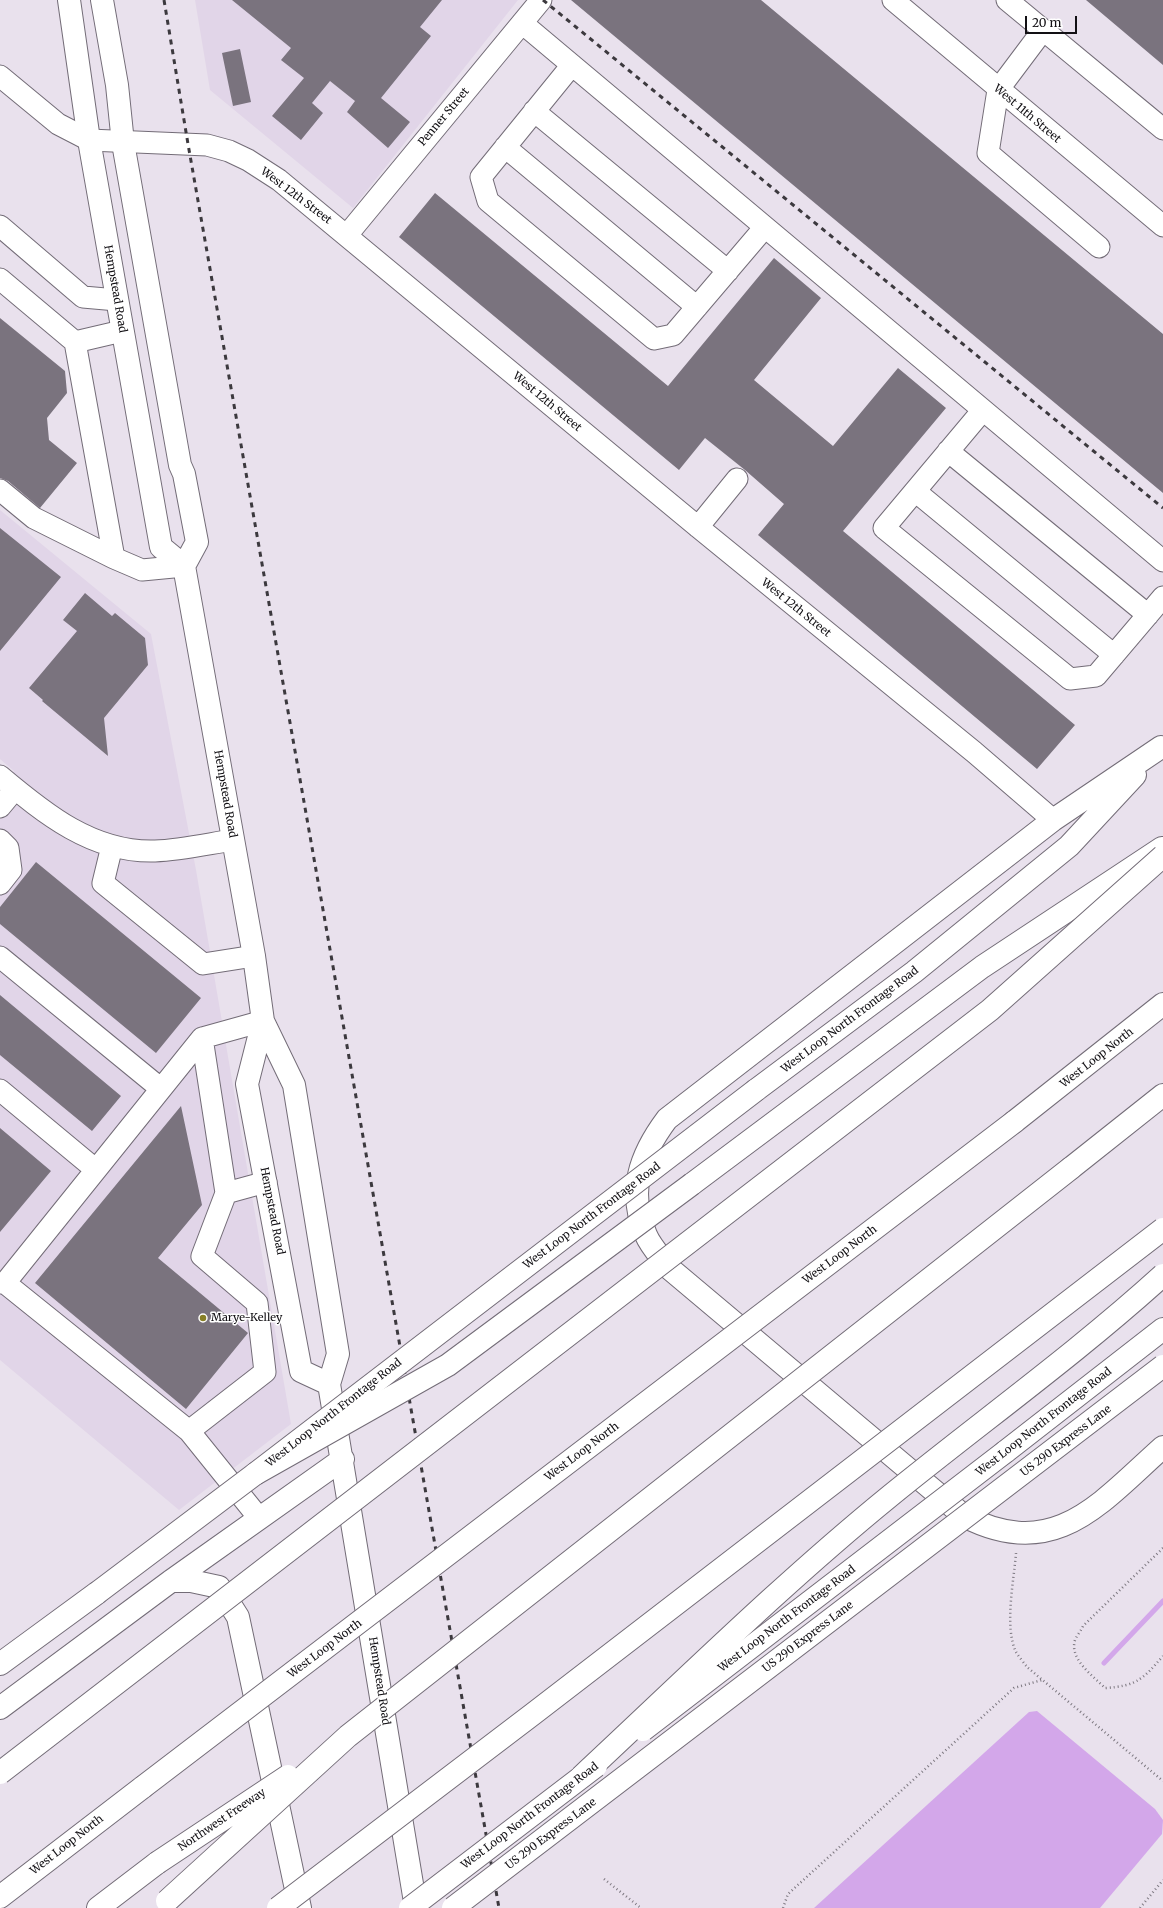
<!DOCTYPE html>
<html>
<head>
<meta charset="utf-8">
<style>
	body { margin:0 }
	#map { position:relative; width:1163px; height:1908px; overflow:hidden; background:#e9e1ed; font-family:Merriweather,serif }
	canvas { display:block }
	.scale { position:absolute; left:1025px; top:16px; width:52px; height:18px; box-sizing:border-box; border:2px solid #121014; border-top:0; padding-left:5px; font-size:12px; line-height:14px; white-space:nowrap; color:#121014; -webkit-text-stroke:3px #fff; paint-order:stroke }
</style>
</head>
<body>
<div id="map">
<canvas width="1163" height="1908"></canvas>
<div class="scale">20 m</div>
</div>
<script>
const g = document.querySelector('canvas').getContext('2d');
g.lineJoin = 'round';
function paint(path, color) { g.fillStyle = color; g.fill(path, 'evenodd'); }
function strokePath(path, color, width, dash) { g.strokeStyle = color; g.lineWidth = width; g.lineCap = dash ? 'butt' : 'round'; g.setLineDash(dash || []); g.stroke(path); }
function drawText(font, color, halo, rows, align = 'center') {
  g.font = font + ' Merriweather,serif'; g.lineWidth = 3; g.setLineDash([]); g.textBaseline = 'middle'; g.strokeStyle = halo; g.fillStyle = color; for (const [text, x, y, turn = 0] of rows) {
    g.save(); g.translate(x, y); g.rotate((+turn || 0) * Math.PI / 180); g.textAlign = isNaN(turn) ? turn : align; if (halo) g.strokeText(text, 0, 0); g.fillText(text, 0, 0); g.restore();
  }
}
paint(new Path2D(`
	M195 0H518L353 208 210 90Z
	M0 510 151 634 196 870 291 1424 179 1510 0 1360V788L14 771 0 759Z`), '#e1d5e8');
paint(new Path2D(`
	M1037 1711 1155 1809 1163 1820 1162 1834 1100 1908H814L1029 1712Z`), '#d3a7ea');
strokePath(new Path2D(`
	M1104 1663 1163 1601`), '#d3a7ea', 5);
paint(new Path2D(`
	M232 0H442L420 27 431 36 381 98 410 122 388 148 347 112 355 101 330 81 312 103 323 113 301 140 272 116 304 78 281 60 291 48Z
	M571 0H761L1163 334V493Z
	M1086 0H1163V65Z
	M240 49 251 102 233 106 222 53Z
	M435 193 668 386 774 258 821 298 754 380 833 446 898 368 946 408 843 531 1075 725 1037 769 758 535 784 504 745 470 705 438 679 470 399 237Z
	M0 318 65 371 67 393 47 418 49 440 77 463 40 508 8 481 0 478Z
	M0 528 61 577 0 651Z
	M85 593 112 616 115 613 145 638 148 665 104 718 108 756 42 701 43 700 29 688 77 631 63 620Z
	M36 862 201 998 156 1053 0 924V907Z
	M0 995 121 1096 92 1131 0 1055Z
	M181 1106 202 1205 158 1258 248 1333 186 1409 35 1283Z
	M0 1128 51 1171 0 1232Z`), '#7a737e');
const minor = new Path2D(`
	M893 0 1163 226
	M1007 0 1163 129
	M522 23 1163 561
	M1043 30 998 90 988 153 1099 247
	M572 65 481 177 488 201 654 339 673 335 765 227
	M0 76 58 124 89 140 207 145 229 151 248 160 279 180 698 527 974 752 1053 820
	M534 111 728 271
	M505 147 697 307
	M0 226 83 297 117 300
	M347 235 541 0
	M0 279 75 342 114 558 142 570 184 566
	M75 342 122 331
	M983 410 884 528 1070 679 1096 676 1163 597
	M948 451 1148 615
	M0 490 34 518 114 558
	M915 491 1114 655
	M698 527 737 479
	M0 776C45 814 93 853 155 851 181 850 207 844 233 840
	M0 807 15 789
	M0 840 8 848 11 870 0 884
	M112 846 103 883 203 964 254 956
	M0 957 160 1088
	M0 1090 95 1169
	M226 1193 266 1182
	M0 1283H5L202 1038 263 1021
	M5 1283 189 1431 259 1518
	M189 1431 265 1372 257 1303 202 1256 226 1193 202 1038`);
const major = new Path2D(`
	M69 0 89 140 161 547 184 566
	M102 0 117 85 123 143 180 465 184 474 197 542 184 566 254 956 263 1021 294 1085 338 1354 329 1384 416 1908
	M1161 747 1053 820 667 1119C640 1155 627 1191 646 1235 651 1247 662 1258 669 1268L964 1516C1055 1563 1100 1503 1163 1447
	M263 1021 247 1084 301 1371 329 1384
	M756 1090 914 972 1069 846 1135 775
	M1005 1452 1163 1329
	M171 1581H191L219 1587 238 1617 300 1908
	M0 1664 97 1593
	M0 1708 171 1581 343 1459`);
const highway = new Path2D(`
	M1014 1122 1163 1004
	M1071 1168 1163 1095
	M692 1184 982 967 1162 848
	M0 1897 143 1787
	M98 1908 157 1863`);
strokePath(minor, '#736c77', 23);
strokePath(major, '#736c77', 24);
strokePath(highway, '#736c77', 24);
strokePath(new Path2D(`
	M1163 1548 1083 1626C1081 1631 1077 1635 1075 1640 1069 1659 1093 1676 1105 1688 1137 1686 1143 1679 1163 1656
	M1016 1553C1014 1580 1004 1627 1016 1652 1019 1657 1024 1663 1027 1667L1163 1781
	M604 1879 641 1908
	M783 1908 788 1894 1014 1688 1042 1680
	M1140 1908 1163 1880`), '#7d7880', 2.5, [1, 3]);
strokePath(minor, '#fff', 21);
strokePath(major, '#fff', 22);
strokePath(highway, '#fff', 22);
strokePath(new Path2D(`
	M164 0 188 144 499 1908
	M543 0 1163 508`), '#3c393e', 3, [5, 5]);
const majorBridge = new Path2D(`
	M97 1593 255 1474 756 1090
	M643 1730 1005 1452
	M410 1908 596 1766`);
const highwayBridge = new Path2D(`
	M255 1474 448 1365 692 1184
	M0 1773 990 1010 1163 856
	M581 1777C683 1682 782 1584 890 1496 981 1422 1076 1354 1163 1275
	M143 1787 1014 1122
	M157 1863 288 1776
	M167 1901 348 1736 1071 1168
	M278 1908 533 1714 1163 1229
	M453 1908 1163 1366`);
strokePath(majorBridge, '#736c77', 24, []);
strokePath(highwayBridge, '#736c77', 24, []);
strokePath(majorBridge, '#fff', 22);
strokePath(highwayBridge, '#fff', 22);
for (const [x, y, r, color] of [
	[203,1318,4,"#877f26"]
]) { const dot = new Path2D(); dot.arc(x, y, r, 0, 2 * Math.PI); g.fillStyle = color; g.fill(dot); strokePath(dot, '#fff', 1.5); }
drawText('11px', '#121014', '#fff', [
	["West 11th Street",1027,114,40],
	["Penner Street",444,117,-50],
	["West 12th Street",296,196,37],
	["Hempstead Road",115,289,80],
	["West 12th Street",547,402,40],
	["West 12th Street",796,608,39],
	["Hempstead Road",225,794,80],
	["West Loop North Frontage Road",850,1020,-37],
	["West Loop North",1097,1058,-38],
	["Hempstead Road",272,1211,79],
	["West Loop North Frontage Road",592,1216,-37],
	["West Loop North",840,1255,-37],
	["West Loop North Frontage Road",334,1413,-38],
	["West Loop North Frontage Road",1044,1422,-38],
	["US 290 Express Lane",1066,1441,-37],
	["West Loop North",582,1452,-37],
	["West Loop North Frontage Road",787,1619,-37],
	["US 290 Express Lane",808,1637,-37],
	["West Loop North",325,1649,-37],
	["Hempstead Road",379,1681,81],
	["West Loop North Frontage Road",530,1816,-37],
	["Northwest Freeway",222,1820,-34],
	["US 290 Express Lane",551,1834,-37],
	["West Loop North",67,1845,-38]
]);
drawText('11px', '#121014', '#fff', [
	["Marye-Kelley",211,1318]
], 'left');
</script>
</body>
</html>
